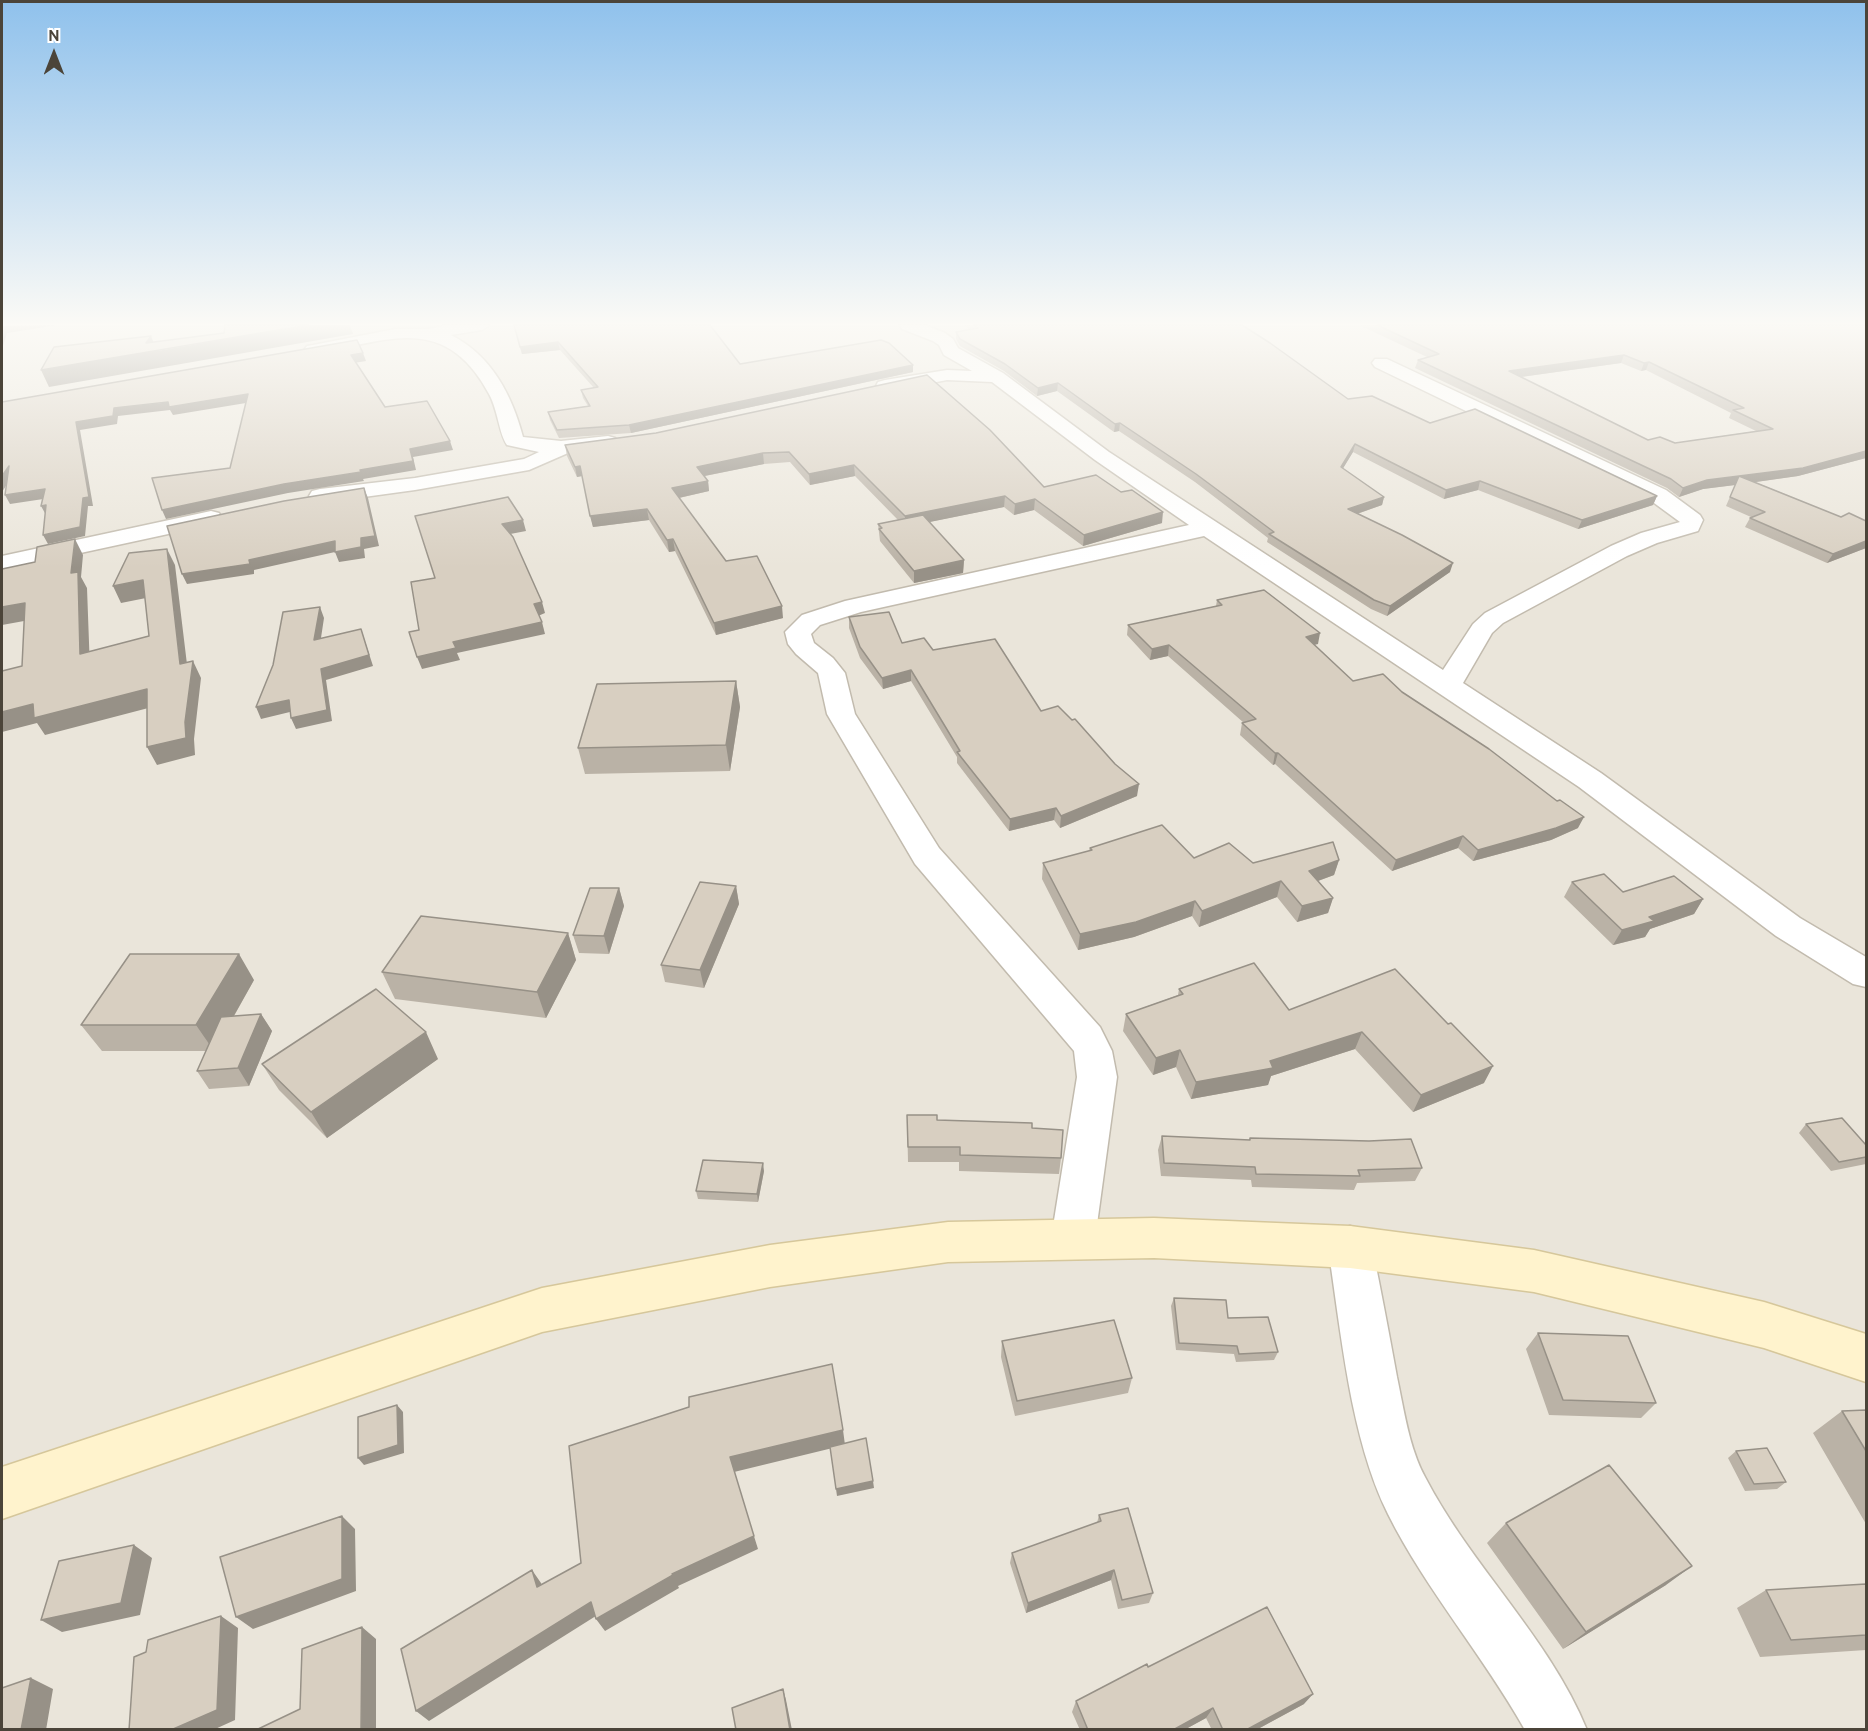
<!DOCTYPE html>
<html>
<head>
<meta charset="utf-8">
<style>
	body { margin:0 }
	#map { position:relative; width:1868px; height:1731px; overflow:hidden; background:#f6f3ec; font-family:Cabin,sans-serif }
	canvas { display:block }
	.frame { position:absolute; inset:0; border:3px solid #4b4439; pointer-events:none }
	.north { position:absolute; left:24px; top:24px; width:60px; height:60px; -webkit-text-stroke:4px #fff; paint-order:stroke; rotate:0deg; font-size:16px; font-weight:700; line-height:24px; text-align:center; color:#4b4439 }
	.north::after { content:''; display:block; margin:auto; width:21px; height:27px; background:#4b4439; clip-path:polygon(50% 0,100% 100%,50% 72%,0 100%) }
</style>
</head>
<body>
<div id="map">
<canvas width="1868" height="1731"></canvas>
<div class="frame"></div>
<div class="north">N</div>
</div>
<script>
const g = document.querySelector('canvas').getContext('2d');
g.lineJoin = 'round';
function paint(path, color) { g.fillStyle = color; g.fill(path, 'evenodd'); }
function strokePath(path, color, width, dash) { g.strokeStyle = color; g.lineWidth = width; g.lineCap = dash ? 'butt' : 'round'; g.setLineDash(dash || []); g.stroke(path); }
paint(new Path2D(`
	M2 325H1866V1729H2Z`), '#eae5da');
const street = new Path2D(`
	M448 325H490L482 330 451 335C491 355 512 395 523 437L561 441 608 436 615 438 618 442 615 446 568 453 529 470 415 490 320 503 312 501 309 496 312 491 320 489 415 478 524 459 539 452 507 445C499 434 498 410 489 394 445 312 387 340 313 355L307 354 304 350 307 346 313 345 395 329H428Z
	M900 325H924L945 333 953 339 958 348 1003 373 1109 452 1443 670 1473 624 1485 613 1611 546 1641 533 1680 522 1650 500 1375 367 1372 363 1375 359H1387L1666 490 1700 515 1703 520 1698 531 1657 543 1627 556 1503 623 1492 633 1463 683 1601 773 1800 918 1866 957V987L1853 984 1776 936 1579 787 1204 536 861 612 820 625 811 634 814 643 833 658 845 673 855 714 939 848 1100 1027 1112 1051 1117 1077 1095 1239 1089 1253 1073 1259 1057 1253 1051 1239 1077 1077 1074 1051 915 864 827 714 818 673 796 654 788 644 785 632 802 615 845 601 1189 525 1095 460 992 382 947 380 885 392 878 390 876 386 878 382 885 380 947 370 972 371 944 355 939 345 933 341 902 329Z
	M211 511 219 513 222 518 219 523 2 570V556Z
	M1350 1226 1366 1232 1372 1247C1381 1290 1389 1333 1397 1377 1404 1410 1409 1447 1425 1477 1471 1566 1549 1637 1587 1730H1525C1483 1655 1426 1590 1388 1514 1350 1438 1341 1331 1328 1247L1334 1232Z`);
const secondary = new Path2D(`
	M1154 1218 1350 1226 1534 1250 1764 1302 1866 1334V1382L1764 1348 1534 1292 1350 1268 1154 1258 948 1262 770 1287 542 1332 2 1519V1467L542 1288 770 1245 948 1222Z`);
strokePath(street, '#c2bbae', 3);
strokePath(secondary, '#d6c79b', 3);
paint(street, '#fff');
paint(secondary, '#fff3cd');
paint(new Path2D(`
	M514 325 710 326 740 364 913 365V372L631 433 559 438 550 420 548 412 588 406 583 398 581 390 594 388 560 350 522 354Z
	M965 325H1242L1348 399 1430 423 1657 496 1653 505 1578 529 1478 490 1444 499 1353 452 1343 468 1384 497 1382 505 1357 514 1450 572 1387 616 1371 609 1267 542 1268 538 1195 482 1119 431 1114 432 1057 391 1037 396 1004 371 960 346 956 339V332L970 330Z
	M1359 325H1866V458L1798 476 1755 482 1841 517 1866 521V548L1827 563 1745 527 1750 518 1751 517 1726 506 1735 485 1703 489 1679 497 1667 488 1415 368 1418 360 1427 357ZM1621 363 1641 371 1646 370 1731 413 1729 418 1756 431 1675 443 1648 440 1521 377Z
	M656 433 1044 487 1162 523 1083 546 1034 510 1014 515 1004 507 929 522 964 560 963 573 914 583 880 541 878 524 898 520 855 476 810 485 790 462 764 464 705 476 708 481 709 491 679 498 726 561 783 618 716 635 675 551 669 552 649 520 593 527 582 476 577 477 567 456 565 445Z
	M1217 600 1318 644H1314L1353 681 1402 692 1578 828 1551 840 1473 861 1458 848 1392 871 1275 764 1273 765 1240 735 1242 723H1244L1168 656 1150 660 1127 635 1128 625 1216 606Z
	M849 617 902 643 933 650 1041 711 1137 796 1060 828 1054 820 1009 831 957 763V757L911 681 883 689 860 658 849 628Z
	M736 681 740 707 730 771 585 774 578 748Z
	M1090 848 1194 858 1253 863 1339 860 1334 875 1318 881 1333 898 1328 913 1297 922 1277 897 1199 927 1192 916 1134 937 1078 950 1042 879 1043 863 1089 851Z
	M1572 882 1623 892 1703 899 1694 914 1650 929 1645 937 1613 945 1564 897Z
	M736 886 739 904 704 988 665 982 661 965Z
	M619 888 624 906 609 954 579 953 573 935Z
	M568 933 576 960 546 1018 395 999 382 972Z
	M1395 969 1484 1083 1413 1112 1355 1049 1271 1076 1268 1085 1191 1099 1176 1067 1153 1075 1123 1031 1126 1014 1178 995 1179 989 1289 1010Z
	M254 980 234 1016 261 1014 272 1031 249 1086 209 1089 197 1071 206 1051H102L81 1025Z
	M438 1059 327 1138 279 1090 262 1064Z
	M907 1115 937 1120 1032 1128 1061 1158 1059 1174 959 1171V1162H908Z
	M1806 1124 1866 1145V1164L1831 1171 1799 1133Z
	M1162 1136 1249 1140 1250 1138 1422 1168 1415 1181 1357 1183 1354 1190 1252 1187 1251 1180 1161 1176 1158 1150Z
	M764 1171 758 1202 698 1199 696 1191Z
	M1174 1298 1228 1318 1278 1352 1274 1360 1236 1362 1234 1354 1176 1350 1171 1306Z
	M1538 1333 1656 1403 1641 1418 1549 1415 1526 1349Z
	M1002 1341 1132 1378 1128 1393 1015 1416 1001 1357Z
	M1866 1410V1524L1813 1433 1842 1411Z
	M1736 1451 1786 1482 1777 1489 1745 1491 1728 1458Z
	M1099 1515 1153 1593 1149 1603 1118 1609 1111 1580 1026 1613 1010 1563 1012 1553 1097 1523Z
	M1506 1523 1666 1585 1563 1649 1487 1543Z
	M1866 1584V1650L1760 1657 1737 1608 1766 1590Z
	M1148 1667 1304 1704 1256 1730H1212L1206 1718 1184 1730H1080L1072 1712 1076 1701Z`), '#bab2a6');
paint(new Path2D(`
	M58 325 7 333 2 349V330L3 326Z
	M308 325H350L353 334 49 387 41 370 146 343 151 336 157 351Z
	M558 342 560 350 522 354 520 347Z
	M363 353 366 361 354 363 351 355Z
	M1624 355 1621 363 1506 379 1509 371Z
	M1649 362 1646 370 1641 371 1644 363Z
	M913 365V372L631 433 629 425Z
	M1058 383 1057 391 1037 396 1038 388Z
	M248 394 252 402 173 415 170 410 118 416 117 424 80 430 93 506H88L85 536 48 544 43 535 76 422 114 408Z
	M1120 423 1119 431 1114 432 1115 424Z
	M450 441 453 450 413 457 416 470 363 479 364 481 288 493 166 519 162 510 284 484 360 470 410 449Z
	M1355 444 1353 452 1339 475 1341 467Z
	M1866 451V458L1798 476 1735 485 1739 476Z
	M763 453 764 464 699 477 697 467Z
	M854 465 855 476 810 485 809 474Z
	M9 466 13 475 2 492V476Z
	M580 466 582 476 577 477 575 467Z
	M1739 476 1735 485 1703 489 1679 497 1683 488 1707 480Z
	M708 481 709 491 674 499 672 488Z
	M1480 481 1478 490 1444 499 1446 490Z
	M364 488 368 498 379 546 364 549 365 558 339 562 335 552 254 570V574L187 584 182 574 335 541 361 538Z
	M45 489 50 498 10 504 5 495Z
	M1005 496 1004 507 905 527V516Z
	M1657 496 1653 505 1578 529 1582 520Z
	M1384 497 1382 505 1345 518 1348 509Z
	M1035 499 1034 510 1014 515 1015 504Z
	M46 505V515L41 506Z
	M647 509 649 520 593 527 590 516Z
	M1163 512 1162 523 1083 546 1084 535Z
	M523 520 526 531 505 535 502 524Z
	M75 539 83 555 81 577 87 588 90 670 80 654 71 573Z
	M673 539 675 551 669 552 667 540Z
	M1866 541V548L1827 563 1833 554Z
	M167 549 175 565 189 681 180 664Z
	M964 560 963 573 914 583V571Z
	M1453 563 1450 572 1387 616 1390 606Z
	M143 580 151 597 121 603 113 586Z
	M542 602 545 613 538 616 534 604Z
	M25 603 35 619 2 625V607Z
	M782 606 783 618 716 635 714 623Z
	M320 607 324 618 319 651 314 640Z
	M542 622 545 634 457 653 460 660 422 669 417 657 453 642Z
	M361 629 373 666 326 680 332 721 296 729 291 718 321 669Z
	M1320 633 1318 644 1303 648 1306 637Z
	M1169 645 1168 656 1150 660 1152 649Z
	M193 661 201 678 194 739 195 755 157 765 147 747 185 722Z
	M911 670V681L883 689 882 678Z
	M736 681 740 707 730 771 726 745Z
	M147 689 156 706 45 735 37 723 2 732V712L33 704Z
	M289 700 294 711 261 719 256 707Z
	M1275 753H1278L1275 764 1273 765Z
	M1139 784 1137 796 1060 828 1061 816Z
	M1056 808 1054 820 1009 831 1010 819Z
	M1584 817 1578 828 1551 840 1473 861 1478 850Z
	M1463 836 1458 848 1392 871 1396 860Z
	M1339 860 1334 875 1304 886 1309 871Z
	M1281 881 1277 897 1199 927 1202 911Z
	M736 886 739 904 704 988 700 970Z
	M619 888 624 906 609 954 604 936Z
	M1333 898 1328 913 1297 922 1302 906Z
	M1703 899 1694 914 1650 929 1645 937 1613 945 1622 930 1649 917Z
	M1195 901 1192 916 1134 937 1078 950 1080 934Z
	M568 933 576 960 546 1018 537 992Z
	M239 954 254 980 214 1051 196 1025Z
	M261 1014 272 1031 249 1086 238 1068Z
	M426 1032 438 1059 327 1138 311 1112Z
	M1362 1032 1355 1049 1271 1076 1268 1085 1191 1099 1196 1082 1270 1061Z
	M1180 1050 1176 1067 1153 1075 1156 1058Z
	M1493 1066 1484 1083 1413 1112 1421 1095Z
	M763 1163 764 1171 758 1202 757 1194Z
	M397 1405 403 1412 404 1453 364 1465 358 1458Z
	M843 1430 845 1445 734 1472 758 1549 678 1586 679 1588 605 1631 596 1619 672 1574 730 1457Z
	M873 1481 874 1488 837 1496 836 1489Z
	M342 1516 355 1529 356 1591 253 1629 236 1617Z
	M134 1545 152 1558 140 1615 62 1632 41 1620Z
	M1692 1566 1666 1585 1563 1649 1586 1632Z
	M532 1570 541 1583 546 1599 537 1587Z
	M1114 1570 1111 1580 1026 1613 1028 1603Z
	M591 1602 599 1614 429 1721 416 1711Z
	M221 1616 238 1628 235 1720 213 1730H171Z
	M362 1627 376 1639V1730H361Z
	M31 1678 53 1689 46 1730H21Z
	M783 1689 786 1700 792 1730H790Z
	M1313 1694 1304 1704 1256 1730H1246Z
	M1213 1708 1206 1718 1184 1730H1173Z`), '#979187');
const building = new Path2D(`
	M225 325H308L41 370 54 347 151 336 146 343 224 333Z
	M514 325H710L740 364 881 340 889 343 913 365 629 425 557 430 548 412 590 406 581 390 598 387 558 342 520 347Z
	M974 325H1242L1270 343 1348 399 1372 396 1430 423 1475 409 1657 496 1582 520 1480 481 1446 490 1355 444 1341 467 1384 497 1348 509 1402 535 1453 563 1390 606 1374 600 1269 534 1274 532 1196 474 1120 423 1115 424 1058 383 1038 388 1005 364 960 339 956 332 978 328Z
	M1377 325H1866V451L1803 468 1739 476 1841 517 1849 513 1866 521V541L1833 554 1750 518 1765 512 1730 497 1739 476 1707 480 1683 488 1671 479 1418 360 1439 354ZM1624 355 1644 363 1649 362 1744 408 1733 410 1773 429 1675 443 1660 437 1648 440 1509 371Z
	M357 340 363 353 351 355 385 407 427 401 450 441 410 449 413 461 360 470 361 472 284 484 162 510 152 478 230 468 248 394 169 407 168 402 114 408 113 416 76 422 89 497 83 498 80 527 43 535 46 505 41 506 45 489 5 495 9 466 2 476V402Z
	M927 375 990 430 1044 487 1096 475 1121 492 1132 490 1163 512 1084 535 1035 499 1015 504 1005 496 905 516 854 465 809 474 789 452 763 453 697 467 708 481 672 488 726 561 757 556 782 606 714 623 673 539 667 540 647 509 590 516 580 466 575 467 565 445 656 433Z
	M364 488 375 536 361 538V547L335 552V541L249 560 250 564 182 574 167 526 284 501Z
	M508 497 523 520 502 524 513 537 542 602 534 604 542 622 453 642 456 648 417 657 409 632 419 630 411 582 435 578 415 516Z
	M923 515 964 560 914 571 879 529 882 528 878 524Z
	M75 539 71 573 78 572 80 654 149 636 143 580 113 586 129 553 167 549 180 664 193 661 185 722 186 738 147 747V689L34 718 33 704 2 712V671L22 666 25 603 2 607V569L35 562 37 547Z
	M1264 590 1320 633 1306 637 1353 681 1383 674 1402 692 1489 749 1557 801 1560 800 1584 817 1556 828 1478 850 1463 836 1396 860 1278 753H1275L1242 723 1256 719 1169 645 1152 649 1128 625 1222 605 1217 600Z
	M320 607 314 640 361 629 369 655 321 669 327 710 291 718 289 700 256 707 273 665 283 612Z
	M889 612 902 643 924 638 933 650 995 639 1041 711 1058 706 1072 720 1075 719 1115 764 1139 784 1061 816 1056 808 1010 819 957 752 960 751 911 670 882 678 860 647 849 617Z
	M736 681 726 745 578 748 597 684Z
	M1162 825 1194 858 1229 843 1253 863 1333 842 1339 860 1309 871 1333 898 1302 906 1281 881 1202 911 1195 901 1136 922 1080 934 1043 863 1092 850 1090 848Z
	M1604 874 1623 892 1674 876 1703 899 1649 917 1654 921 1622 930 1572 882Z
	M700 882 736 886 700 970 661 965Z
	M590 888H619L604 936 573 935Z
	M421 916 568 933 537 992 382 972Z
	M130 954H239L196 1025H81Z
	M1254 963 1289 1010 1395 969 1448 1024 1451 1023 1493 1066 1421 1095 1362 1032 1270 1061 1273 1068 1196 1082 1180 1050 1156 1058 1126 1014 1183 994 1179 989Z
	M376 989 426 1032 311 1112 262 1064Z
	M261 1014 238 1068 197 1071 221 1017Z
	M907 1115H937V1120L1032 1123V1128L1063 1130 1061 1158 960 1155V1147H908Z
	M1842 1118 1866 1145V1157L1839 1162 1806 1124Z
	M1162 1136 1250 1140V1138L1369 1141 1411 1139 1422 1168 1358 1170 1360 1176 1256 1174 1255 1167 1164 1163Z
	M703 1160 763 1163 757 1194 696 1191Z
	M1174 1298 1226 1300 1228 1318 1268 1317 1278 1352 1239 1354 1237 1346 1179 1343Z
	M1114 1320 1132 1378 1017 1401 1002 1341Z
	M1538 1333 1628 1336 1656 1403 1563 1400Z
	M832 1364 843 1430 730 1457 754 1536 672 1574 673 1575 596 1619 591 1602 416 1711 401 1649 532 1570 537 1587 581 1563 569 1446 689 1407V1397Z
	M397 1405 398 1445 358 1458V1417Z
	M1866 1410V1451L1842 1411Z
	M866 1438 873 1481 836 1489 830 1447Z
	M1767 1448 1786 1482 1754 1484 1736 1451Z
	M1609 1465 1692 1566 1586 1632 1506 1523Z
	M1128 1508 1153 1593 1122 1600 1114 1570 1028 1603 1012 1553 1101 1521 1099 1515Z
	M342 1516V1579L236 1617 220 1557Z
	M134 1545 121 1603 41 1620 59 1561Z
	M1866 1584V1635L1791 1640 1766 1590Z
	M1267 1607 1313 1694 1246 1730H1223L1213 1708 1173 1730H1088L1076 1701 1147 1664 1148 1667Z
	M221 1616 217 1710 171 1730H129L134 1657 146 1652 148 1640Z
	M362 1627 361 1730H256L300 1709 302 1649Z
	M31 1678 21 1730H2V1688Z
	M783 1689 790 1730H736L732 1708Z`);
paint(building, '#d8cfc1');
strokePath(building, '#979187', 1.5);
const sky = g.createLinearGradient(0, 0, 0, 568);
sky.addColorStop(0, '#8fc1ec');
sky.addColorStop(0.57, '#fbfaf6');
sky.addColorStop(1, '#fbfaf600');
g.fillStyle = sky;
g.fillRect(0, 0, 1868, 568);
</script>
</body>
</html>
